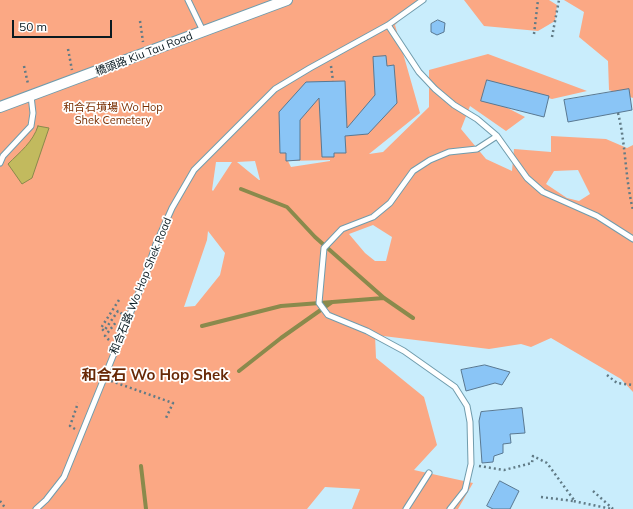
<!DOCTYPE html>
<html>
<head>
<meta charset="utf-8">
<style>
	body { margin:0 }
	#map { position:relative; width:633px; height:509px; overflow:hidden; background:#c9edfc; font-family:Mulish,sans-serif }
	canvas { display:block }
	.scale { position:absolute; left:12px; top:20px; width:100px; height:18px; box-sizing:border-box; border:2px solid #091a21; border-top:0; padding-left:5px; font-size:12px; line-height:14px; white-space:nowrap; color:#091a21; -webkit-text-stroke:3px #fff; paint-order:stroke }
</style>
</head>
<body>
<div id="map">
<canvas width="633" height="509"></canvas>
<div class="scale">50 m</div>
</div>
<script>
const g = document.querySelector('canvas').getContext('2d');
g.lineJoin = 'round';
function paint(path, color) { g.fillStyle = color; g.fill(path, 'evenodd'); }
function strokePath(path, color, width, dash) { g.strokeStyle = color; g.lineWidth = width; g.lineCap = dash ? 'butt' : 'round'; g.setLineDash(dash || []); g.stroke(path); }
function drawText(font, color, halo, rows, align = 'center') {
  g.font = font + ' Mulish,"Noto Sans TC",sans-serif'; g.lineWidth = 3.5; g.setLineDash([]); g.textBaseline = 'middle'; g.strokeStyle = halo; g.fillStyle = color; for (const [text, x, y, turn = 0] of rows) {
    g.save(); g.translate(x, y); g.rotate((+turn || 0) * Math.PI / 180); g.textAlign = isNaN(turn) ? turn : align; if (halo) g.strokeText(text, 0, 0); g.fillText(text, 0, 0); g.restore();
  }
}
paint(new Path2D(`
	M0 0H419L395 25 420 113 369 154 383 152 429 107V70L488 54 587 91 552 99 507 87 488 98 525 117 506 131 470 106 461 129 486 159 512 171 514 149 551 152V136L606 139 627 148 633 145V392L621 379 551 338 531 347 521 344 489 349 375 335 376 358 424 397 437 445 414 470 473 483 458 509H352L360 489 325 487 307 509H0ZM255 161 260 180H259L237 162ZM288 161 330 160V161L291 167ZM216 162H232L213 191 212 190ZM578 170 590 194 579 201 567 198 546 184 554 171ZM373 225 392 237 386 261H375L365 253 349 234ZM208 231 225 253 220 275 195 306 184 307 207 240Z
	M464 0H549L557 5 555 21 538 31 484 26Z
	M564 0H633V98L609 90 608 61 579 37 584 12Z`), '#fba884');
const water = new Path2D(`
	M38 126 49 128 32 178 22 184 8 164C20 152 33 142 38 126Z`);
paint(water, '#c2ba5e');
strokePath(water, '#8a8a4c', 1);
strokePath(new Path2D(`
	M241 189 287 207 315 237 384 298 413 318
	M202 326 281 306 384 298
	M239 371 281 338 332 302
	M141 466 146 509`), '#8a8a4c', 4);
const building = new Path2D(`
	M438 20 445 23 444 32 437 35 431 32V24Z
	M386 56 387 66 394 65 397 103 368 134 345 136 346 153H334V157H322L319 98 300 120V160L286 161V153H280L279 112 306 82 345 81 347 128 375 95 373 57Z
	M487 80 549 96 544 117 481 101Z
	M629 89 632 110 568 122 564 100Z
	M485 365 510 372 502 385 495 383 466 391 461 370Z
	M522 408 525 433 510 434 511 443 503 444V453L494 456 493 462 482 463 479 421 481 412Z
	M500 481 519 491 510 509H493L487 506Z`);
paint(building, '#8ac5f6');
strokePath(building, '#597891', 1);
const service = new Path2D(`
	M188 0 203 31
	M388 25 419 72 435 89 454 105 477 119 497 136 527 178 543 192 597 216 633 239
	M0 163 3 156 31 126 33 113 31 96
	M36 509 46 500 64 477 143 282 156 244 172 208 194 170 275 89 310 68 388 25 423 0
	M406 509 429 473
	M450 509 465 490 471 464 470 422 467 406 455 387 404 351 367 331 328 315 319 303 324 248 342 229 373 217 390 203 413 171 430 160 449 152 477 149 497 136`);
const minor = new Path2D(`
	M0 107 287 0`);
strokePath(service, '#709cad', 7);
strokePath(minor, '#709cad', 12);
strokePath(new Path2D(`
	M140 21 143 42
	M534 34 538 0
	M552 37 559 0
	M68 49 72 70
	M24 66 28 84
	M331 66 333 81
	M618 113C626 145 625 178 633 210
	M119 300 101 328 104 331 118 311 122 314
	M109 340 105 336 117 321
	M607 375 617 383 633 385
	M111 381 173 403 166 418
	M75 429 70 426 78 403
	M479 466 504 470 532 463 533 456 547 463 574 500 573 501 612 509
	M593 491 613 509
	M541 497 573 501
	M0 501 6 509`), '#617b86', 2.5, [2, 3]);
strokePath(service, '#fff', 5);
strokePath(minor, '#fff', 10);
drawText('11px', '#091a21', '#fff', [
	["橋頭路 Kiu Tau Road",144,54,-21],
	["和合石路 Wo Hop Shek Road",141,286,-68]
]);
drawText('11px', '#792e01', '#fff', [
	["和合石墳場 Wo Hop",113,108],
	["Shek Cemetery",113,121]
]);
drawText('bold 15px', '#682907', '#fff', [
	["和合石 Wo Hop Shek",155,375]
]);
</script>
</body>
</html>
